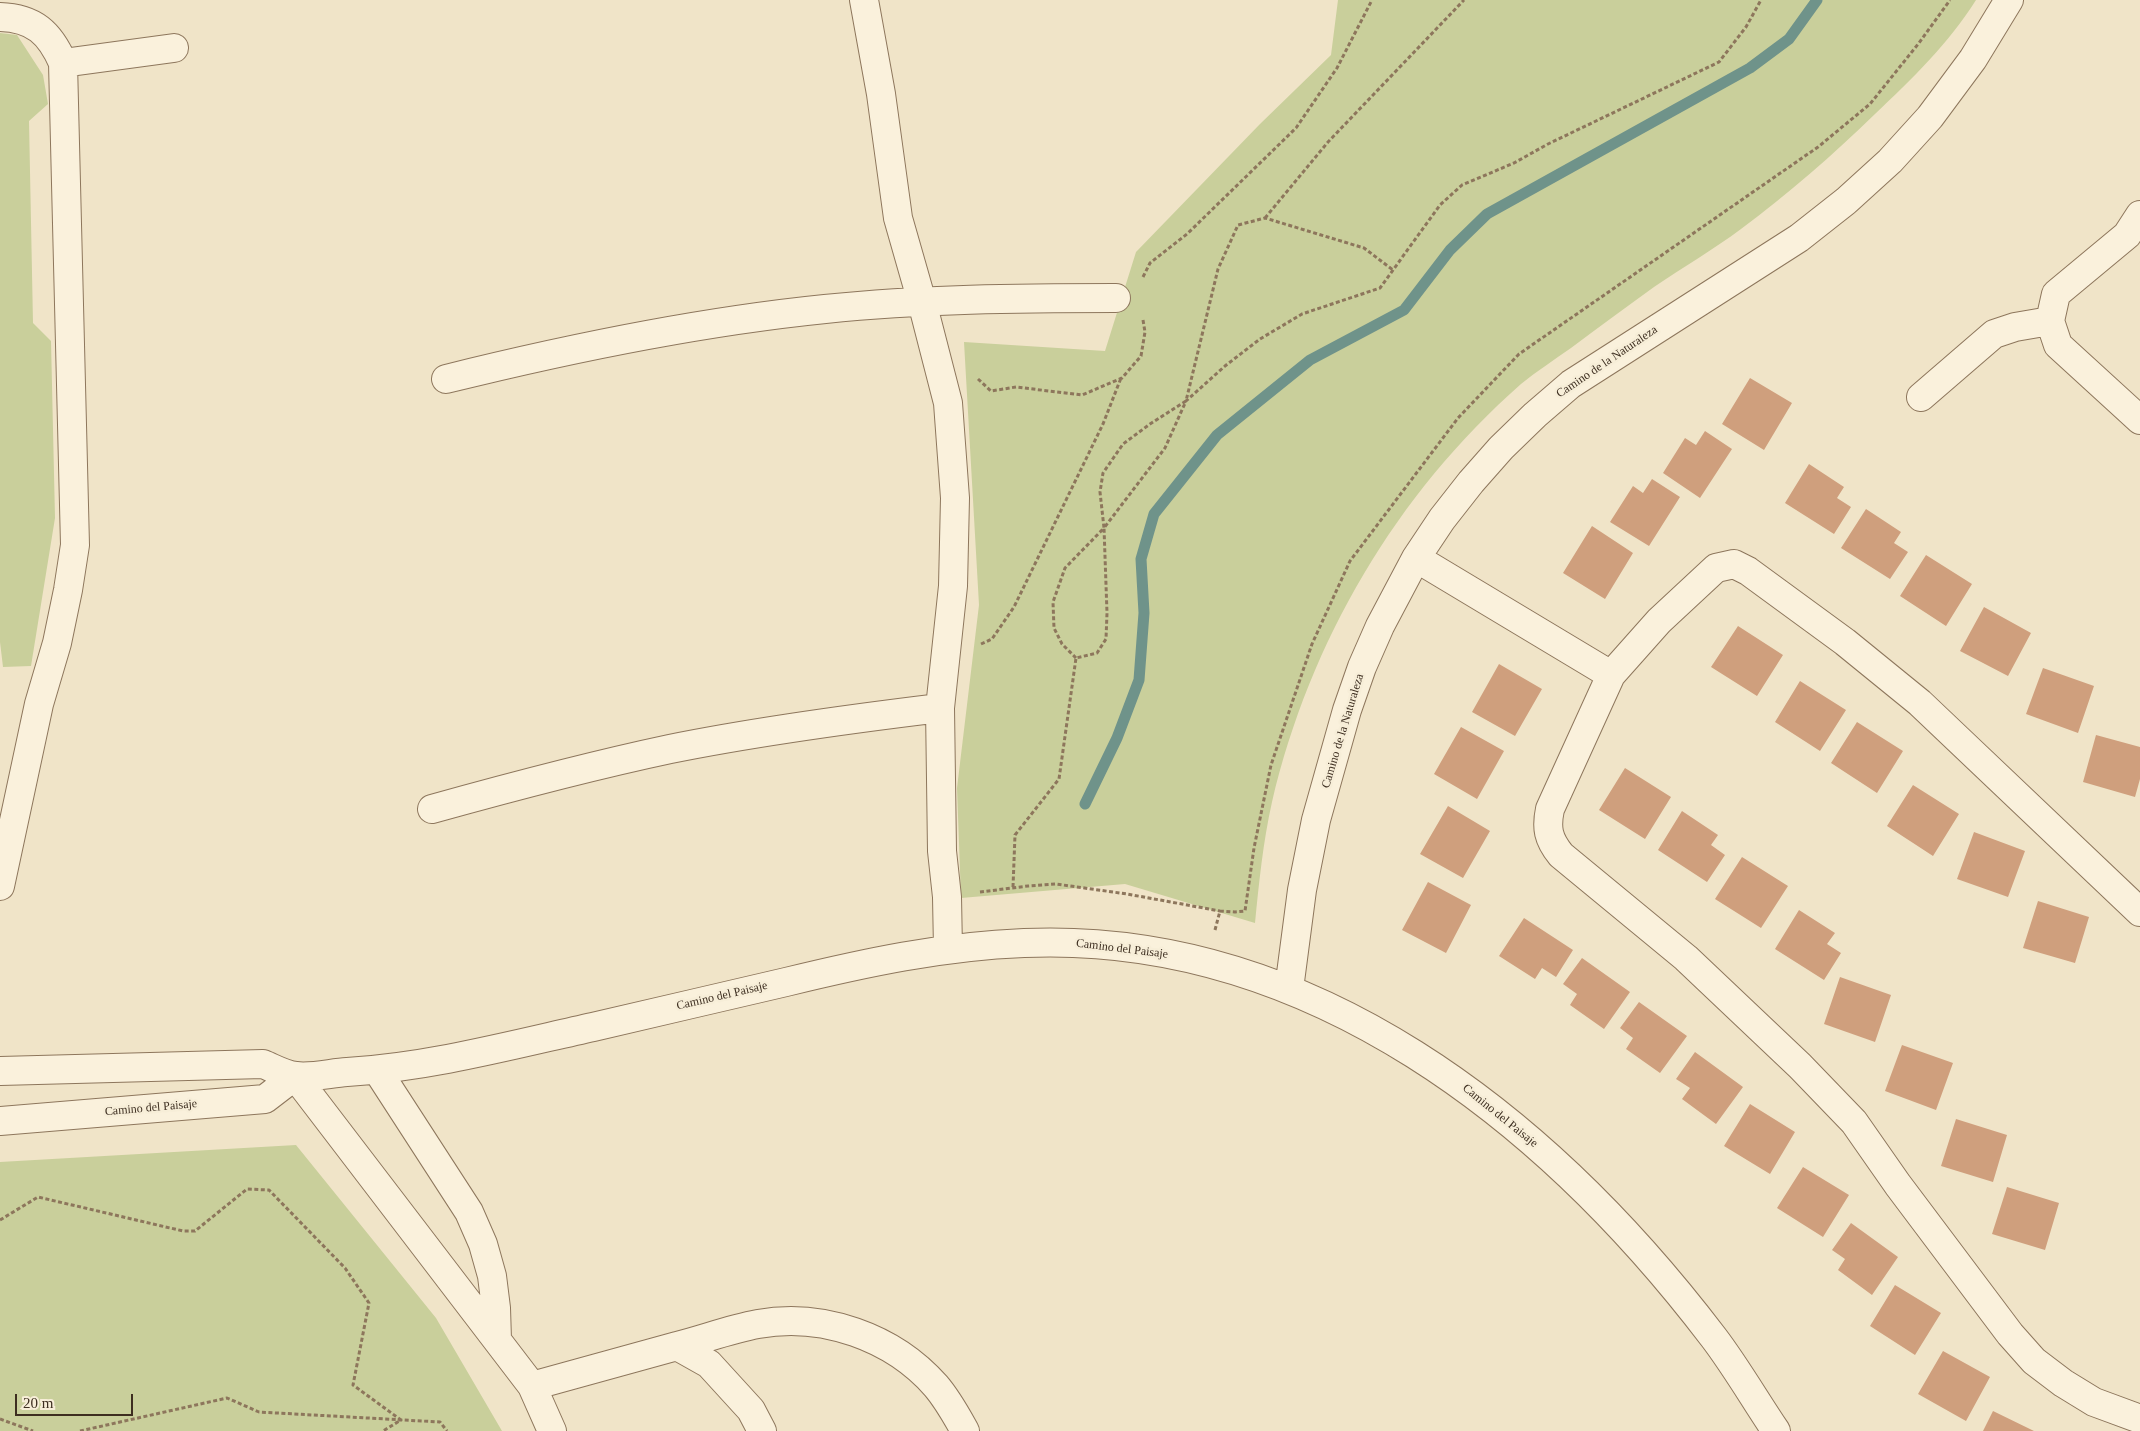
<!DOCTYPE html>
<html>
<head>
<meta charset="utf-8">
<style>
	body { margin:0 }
	#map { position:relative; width:2140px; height:1431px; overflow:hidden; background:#f0e4c8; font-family:Georgia,serif }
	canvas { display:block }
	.scale { position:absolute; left:15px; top:1394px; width:118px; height:22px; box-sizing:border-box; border:2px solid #3d2e20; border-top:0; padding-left:6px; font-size:15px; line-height:18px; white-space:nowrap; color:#3d2e20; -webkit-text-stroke:4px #f7eed8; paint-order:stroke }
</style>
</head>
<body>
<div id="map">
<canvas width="2140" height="1431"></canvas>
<div class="scale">20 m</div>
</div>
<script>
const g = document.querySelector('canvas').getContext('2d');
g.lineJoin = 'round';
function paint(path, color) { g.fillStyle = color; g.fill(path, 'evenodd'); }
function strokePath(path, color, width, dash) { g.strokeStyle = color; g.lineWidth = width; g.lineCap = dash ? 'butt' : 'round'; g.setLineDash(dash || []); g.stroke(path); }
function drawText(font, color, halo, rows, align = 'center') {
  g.font = font + ' Georgia,serif'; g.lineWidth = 5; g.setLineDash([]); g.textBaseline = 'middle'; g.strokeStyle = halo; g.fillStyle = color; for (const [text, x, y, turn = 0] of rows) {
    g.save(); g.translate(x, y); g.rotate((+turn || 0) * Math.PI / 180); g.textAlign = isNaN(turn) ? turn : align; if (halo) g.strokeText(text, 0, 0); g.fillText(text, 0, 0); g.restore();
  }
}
paint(new Path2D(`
	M1338 0H1976C1949 43 1912 79 1875 114 1833 155 1788 194 1741 229 1713 250 1683 267 1654 287 1626 307 1598 328 1571 348 1554 360 1537 371 1521 384 1396 494 1310 641 1272 802 1263 842 1259 883 1255 923L1125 884 961 898 957 788 979 605 964 342 1105 351 1136 252 1260 124 1331 55Z
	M0 33 17 35 43 75 48 104 29 121 33 323 51 341 55 518 31 666 3 667 0 642Z
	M296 1145 436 1318 502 1431H0V1162Z`), '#c9cf9b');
strokePath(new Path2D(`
	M1085 804 1117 738 1139 680 1144 613 1141 559 1154 514 1217 435 1310 360 1404 310 1450 250 1487 214 1750 68 1789 39 1817 0`), '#6f938a', 11);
paint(new Path2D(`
	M1750 378 1792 403 1764 450 1722 424Z
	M1705 431 1732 449 1700 498 1663 473 1685 438 1696 445Z
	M1809 464 1844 487 1837 498 1851 507 1834 534 1785 503Z
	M1652 479 1680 497 1649 546 1610 522 1633 486 1643 493Z
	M1866 509 1901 532 1894 543 1908 552 1890 579 1841 548Z
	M1592 526 1633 553 1605 599 1563 573Z
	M1926 555 1972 584 1946 626 1900 596Z
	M1984 607 2031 633 2008 676 1960 651Z
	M1738 626 1783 655 1757 696 1711 667Z
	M1499 664 1542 689 1515 736 1472 712Z
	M2043 668 2094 686 2078 733 2026 714Z
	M1800 681 1846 710 1820 751 1775 722Z
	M1857 722 1903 751 1877 793 1831 763Z
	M1461 727 1504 751 1477 799 1434 774Z
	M2096 735 2140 747V779L2135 797 2083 782Z
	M1625 768 1671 797 1645 839 1599 810Z
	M1913 785 1959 814 1933 856 1887 826Z
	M1448 806 1490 831 1463 878 1420 854Z
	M1682 811 1718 835 1711 845 1725 855 1707 882 1658 850Z
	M1974 832 2025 851 2008 897 1957 879Z
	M1742 857 1788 886 1761 928 1715 899Z
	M1428 882 1471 905 1446 953 1402 930Z
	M2038 901 2089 917 2075 963 2023 948Z
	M1799 910 1835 933 1827 944 1841 953 1824 980 1775 949Z
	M1524 918 1573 950 1556 977 1542 968 1535 979 1499 956Z
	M1582 958 1630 992 1604 1029 1570 1005 1577 994 1563 984Z
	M1840 977 1891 995 1875 1042 1824 1024Z
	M1639 1002 1687 1036 1660 1073 1626 1049 1633 1038 1620 1028Z
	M1902 1045 1953 1063 1936 1110 1885 1091Z
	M1695 1052 1743 1087 1716 1124 1682 1099 1690 1088 1676 1079Z
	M1750 1104 1795 1132 1770 1174 1724 1146Z
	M1956 1119 2007 1135 1993 1182 1941 1166Z
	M1803 1167 1849 1195 1823 1237 1777 1208Z
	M2007 1187 2059 1203 2045 1250 1992 1234Z
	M1851 1223 1898 1257 1872 1295 1838 1270 1845 1259 1832 1250Z
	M1895 1285 1941 1313 1915 1355 1870 1326Z
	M1943 1351 1990 1377 1966 1421 1918 1394Z
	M1993 1411 2034 1431H1983Z`), '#cf9f7d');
const street = new Path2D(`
	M864 0 881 94 898 218 922 302 948 403 955 498 953 586 940 708 942 851 947 897 948 949
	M0 17C34 18 50 33 63 63L75 545 68 590 57 643 39 704 0 886
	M63 63 174 48
	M2140 215 2127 235 2056 294 2050 321 2058 345 2140 420
	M446 379C571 348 697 322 825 309 922 299 1019 298 1116 298
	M1921 397 1994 334 2015 327 2050 321
	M1416 558 1611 675
	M432 809C511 787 590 766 670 749 759 731 849 719 940 708
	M2140 912 1920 703 1845 642 1748 571 1734 564 1716 568 1659 621 1611 675 1550 809C1546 828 1548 839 1561 855L1686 958 1800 1066 1854 1122 1898 1185 2010 1334 2034 1361 2063 1383 2094 1402 2140 1419
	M1289 989 1302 890 1316 820 1347 710 1362 667 1380 626 1416 558 1442 519 1471 482 1501 448 1535 415 1571 384 1799 238 1846 201 1890 161 1930 117 1973 59 2009 0
	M377 1070 469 1212 483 1244 492 1276 496 1308 497 1340
	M0 1071 263 1064C273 1068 285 1075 296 1076 312 1078 331 1073 347 1072 430 1067 512 1045 593 1027 657 1012 722 997 786 982 864 963 943 946 1024 943 1311 931 1548 1120 1714 1338 1736 1367 1755 1400 1776 1431
	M295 1076 532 1386 552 1431
	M0 1121 265 1099 295 1076
	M532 1386 677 1346
	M762 1431 751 1410 709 1364 677 1346C704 1339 731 1329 758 1324 822 1312 893 1337 936 1386 948 1400 956 1415 965 1431`);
strokePath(street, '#8d765c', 30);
strokePath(new Path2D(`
	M1265 218 1328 142 1464 0
	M1143 277 1150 263 1187 234 1296 128 1337 68 1372 0
	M978 379 991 391 1016 387 1082 395 1122 378 1141 356 1145 332 1143 320
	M981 644 992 639 1014 607 1103 424 1121 378
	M1076 658 1062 644 1054 628 1053 602 1065 568 1104 528 1100 492 1103 473 1123 444 1150 424 1186 401 1218 269 1238 225 1265 218 1364 248 1393 270
	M1013 887 1015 835 1059 779 1076 658 1097 653 1106 639 1107 613 1104 528 1165 448 1186 401 1225 366 1260 339 1302 314 1380 288 1440 205 1462 185 1514 163 1548 144 1719 62 1746 27 1761 0
	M980 892 1028 886 1056 884 1127 894 1220 911
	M1215 930 1220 911 1235 912 1245 911 1254 848 1271 765 1312 644 1350 561 1458 418 1519 354 1818 147 1870 104 1919 43 1950 0
	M0 1220 38 1197 183 1231H195L247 1189 269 1190 345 1268 369 1303 353 1385 401 1420 383 1431
	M0 1419 33 1431
	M80 1431 227 1398 259 1412 440 1422 447 1431`), '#8d765c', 3, [4, 2.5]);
strokePath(street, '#faf1dc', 28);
drawText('12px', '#3d2e20', '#f7eed8', [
	["Camino de la Naturaleza",1607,362,-34],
	["Camino de la Naturaleza",1343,731,-73],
	["Camino del Paisaje",1122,949,7],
	["Camino del Paisaje",722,996,-13],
	["Camino del Paisaje",151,1108,-5],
	["Camino del Paisaje",1500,1116,39]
]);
</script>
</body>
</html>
